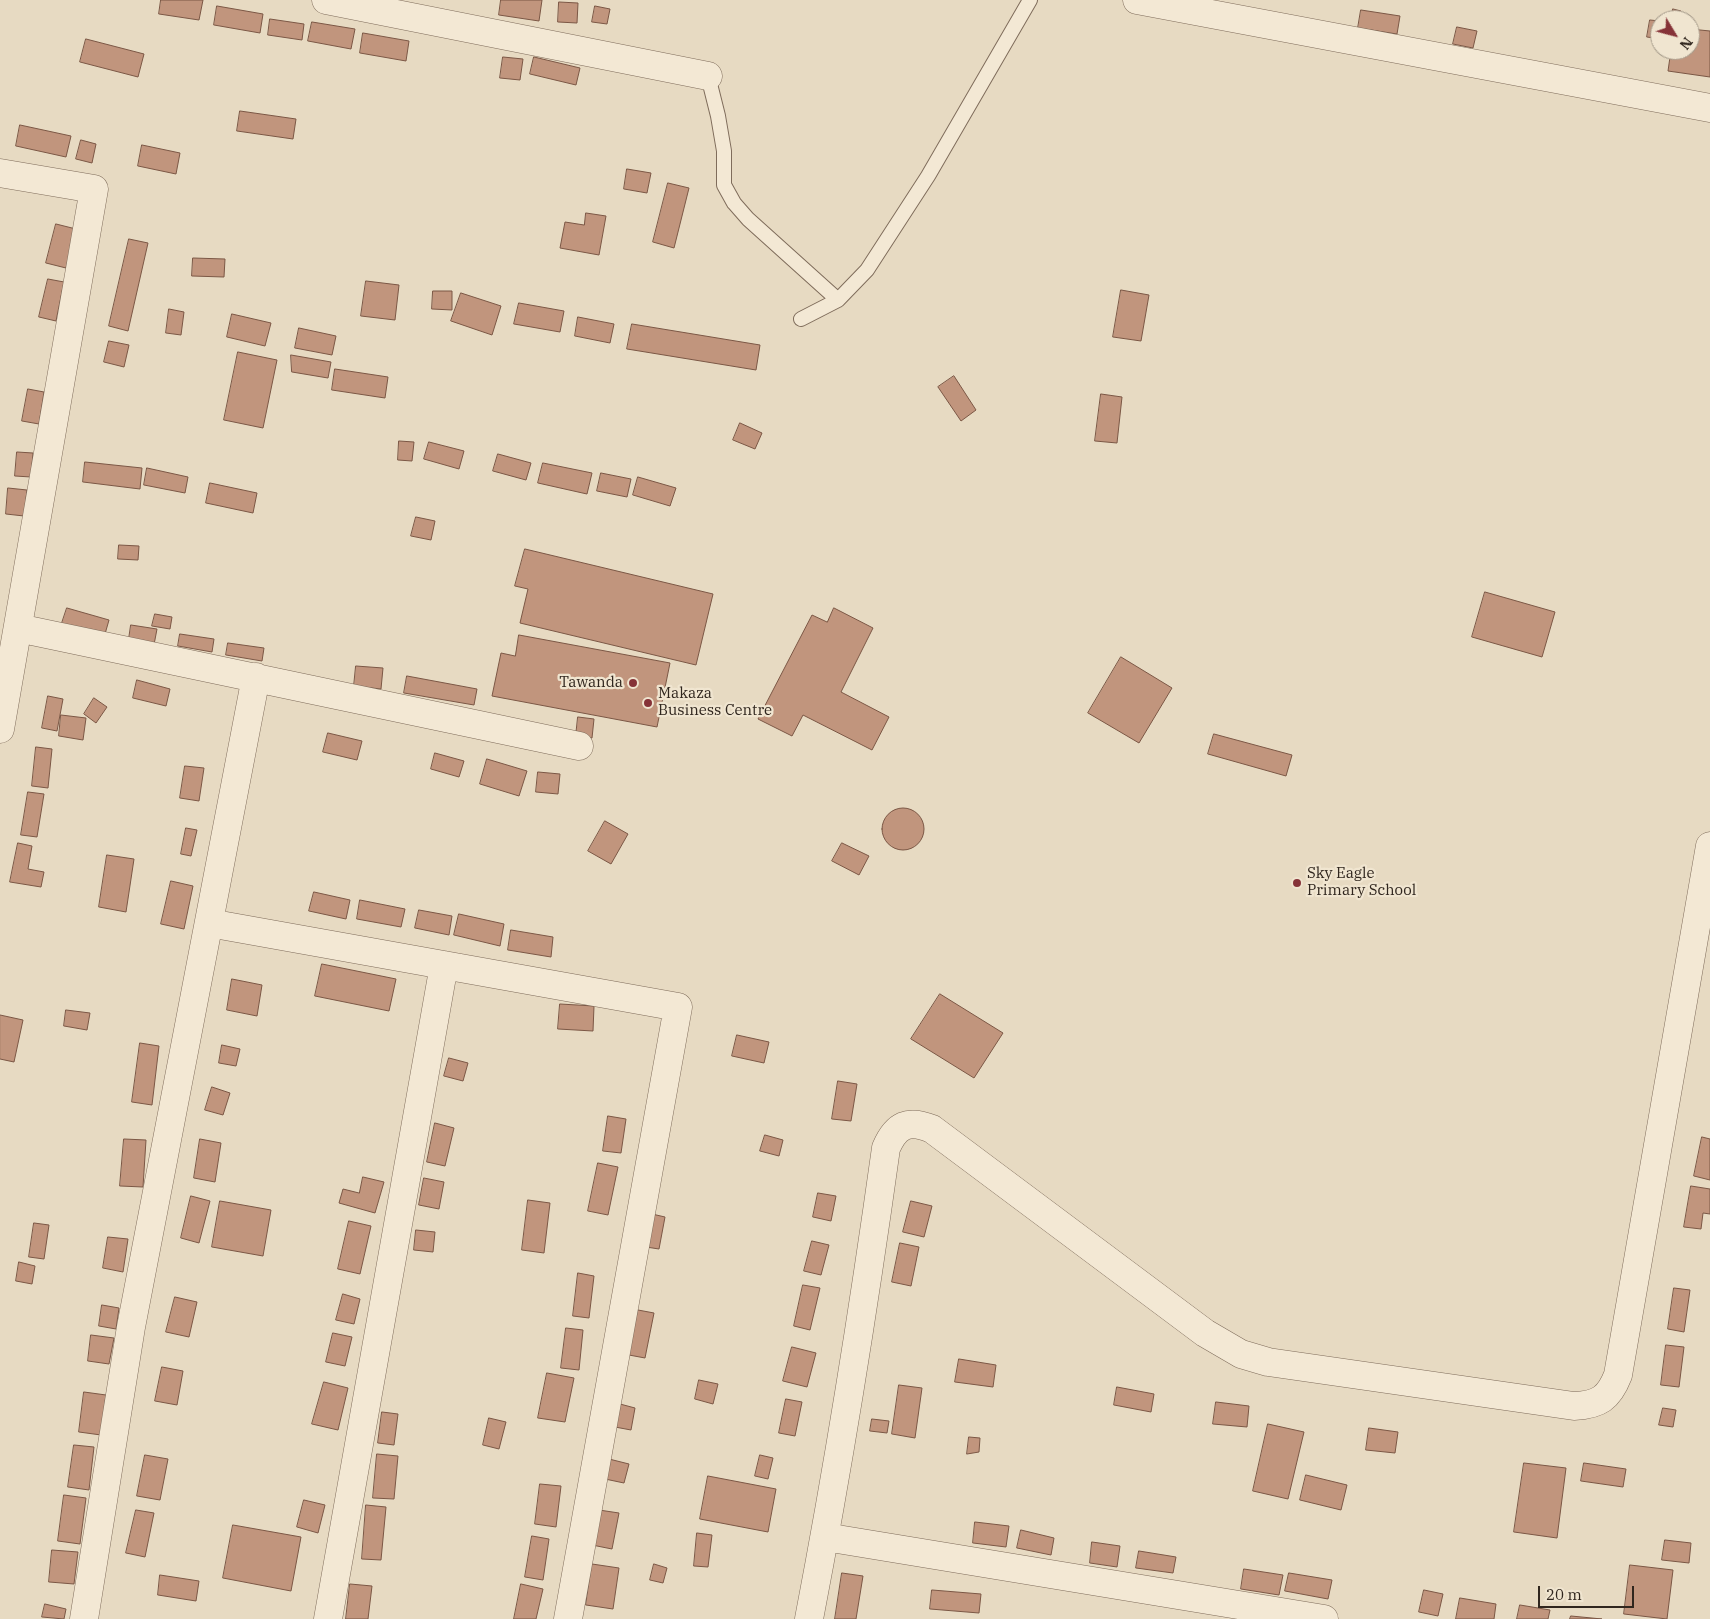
<!DOCTYPE html>
<html>
<head>
<meta charset="utf-8">
<style>
	body { margin:0 }
	#map { position:relative; width:1710px; height:1619px; overflow:hidden; background:#e7dac2; font-family:"IBM Plex Serif",serif }
	canvas { display:block }
	.north { position:absolute; left:1650px; top:10px; width:50px; height:50px; box-sizing:border-box; background:#f0e5d0; border:1px solid #a39989; border-radius:50%; rotate:127deg; font-size:14px; font-weight:700; line-height:20px; text-align:center; color:#30261e }
	.north::after { content:''; display:block; margin:auto; width:18px; height:22px; background:#863338; clip-path:polygon(50% 0,100% 100%,50% 72%,0 100%) }
	.scale { position:absolute; left:1538px; top:1586px; width:96px; height:22px; box-sizing:border-box; border:2px solid #30261e; border-top:0; padding-left:6px; font-size:15px; line-height:18px; white-space:nowrap; color:#30261e; -webkit-text-stroke:4px #f0e5d0; paint-order:stroke }
</style>
</head>
<body>
<div id="map">
<canvas width="1710" height="1619"></canvas>
<div class="north">N</div>
<div class="scale">20 m</div>
</div>
<script>
const g = document.querySelector('canvas').getContext('2d');
g.lineJoin = 'round';
function paint(path, color) { g.fillStyle = color; g.fill(path, 'evenodd'); }
function strokePath(path, color, width, dash) { g.strokeStyle = color; g.lineWidth = width; g.lineCap = dash ? 'butt' : 'round'; g.setLineDash(dash || []); g.stroke(path); }
function drawText(font, color, halo, rows, align = 'center') {
  g.font = font + ' "IBM Plex Serif",serif'; g.lineWidth = 4.5; g.setLineDash([]); g.textBaseline = 'middle'; g.strokeStyle = halo; g.fillStyle = color; for (const [text, x, y, turn = 0] of rows) {
    g.save(); g.translate(x, y); g.rotate((+turn || 0) * Math.PI / 180); g.textAlign = isNaN(turn) ? turn : align; if (halo) g.strokeText(text, 0, 0); g.fillText(text, 0, 0); g.restore();
  }
}
const building = new Path2D(`
	M161 0H203L199 20 159 14Z
	M501 0H542L539 21 499 15Z
	M559 2 578 3 577 23 558 22Z
	M217 6 263 14 260 33 214 25Z
	M595 6 610 9 607 24 592 22Z
	M1673 9 1681 11 1679 20 1671 19Z
	M1361 10 1400 16 1397 34 1358 28Z
	M270 19 304 24 302 40 268 35Z
	M1650 20 1660 21V39L1647 37Z
	M312 22 355 29 351 49 308 41Z
	M1457 27 1477 31 1473 48 1453 44Z
	M1690 29 1710 31V77L1668 71 1671 50H1690Z
	M363 33 409 41 406 61 360 53Z
	M86 39 144 54 138 77 80 62Z
	M503 57 523 59 520 80 500 78Z
	M534 57 580 68 576 85 530 74Z
	M240 111 296 119 293 139 237 131Z
	M20 125 71 136 66 157 16 146Z
	M81 140 96 144 92 163 76 159Z
	M142 145 180 153 176 174 138 166Z
	M627 169 651 173 647 193 624 189Z
	M668 183 689 188 674 248 653 242Z
	M586 213 606 216 599 255 560 248 565 222 584 225Z
	M56 224 76 229 66 268 46 263Z
	M129 239 148 243 128 331 109 326Z
	M193 258 225 259 224 277 192 276Z
	M48 279 64 282 56 321 39 317Z
	M366 281 399 285 395 320 361 316Z
	M1121 290 1149 295 1141 341 1113 337Z
	M433 291H452V310L432 309Z
	M461 293 501 306 492 335 451 321Z
	M519 303 564 311 560 332 514 324Z
	M169 309 184 312 181 335 166 333Z
	M232 314 271 323 265 346 227 337Z
	M578 317 614 324 610 343 575 336Z
	M632 324 760 345 756 370 627 349Z
	M299 328 336 336 332 355 295 348Z
	M109 341 129 345 124 367 104 362Z
	M238 352 277 360 263 428 224 420Z
	M291 355 331 362 328 378 292 372Z
	M335 369 388 377 385 398 332 390Z
	M954 376 976 410 961 421 938 387Z
	M28 389 44 392 39 424 22 421Z
	M1101 394 1122 397 1117 443 1095 441Z
	M740 423 762 433 755 449 733 440Z
	M399 441 414 442 412 461 398 460Z
	M429 442 464 451 459 469 424 459Z
	M17 452 33 453 31 477 15 476Z
	M498 454 531 463 526 480 493 471Z
	M85 462 142 468 140 489 83 482Z
	M543 463 592 473 587 494 538 483Z
	M147 468 188 477 185 493 144 485Z
	M601 473 631 479 627 497 597 491Z
	M638 477 676 488 670 506 633 495Z
	M210 483 257 493 253 513 206 503Z
	M8 488 27 490 24 516 6 514Z
	M416 517 435 521 431 540 411 536Z
	M119 545 139 546 138 560 118 559Z
	M525 549 713 594 696 665 520 623 528 589 515 586Z
	M1485 592 1555 612 1542 657 1472 637Z
	M67 608 109 620 103 641 60 629Z
	M834 608 873 628 841 692 889 717 872 750 803 715 792 736 758 719 812 615 827 622Z
	M155 614 172 617 170 629 152 626Z
	M131 625 157 629 153 650 128 646Z
	M180 634 214 639 212 652 178 646Z
	M519 635 670 663 657 727 492 696 501 653 515 656Z
	M228 643 264 648 262 661 226 655Z
	M1121 657 1172 688 1139 743 1088 713Z
	M356 666 383 668 381 689 354 686Z
	M407 676 477 689 474 705 404 693Z
	M137 680 170 689 166 706 133 698Z
	M48 696 63 699 57 731 42 728Z
	M94 698 107 707 96 723 84 714Z
	M61 715 86 718 83 740 59 736Z
	M578 717 594 719 592 738 576 736Z
	M328 733 362 741 357 760 323 752Z
	M1214 734 1292 755 1286 776 1208 754Z
	M36 747 52 749 48 788 32 786Z
	M435 753 464 761 459 777 431 769Z
	M487 759 527 771 519 796 480 784Z
	M185 766 204 768 199 801 180 798Z
	M538 772 560 774 558 794 536 792Z
	M28 792 44 794 37 837 21 835Z
	M882 829a21 21 0 1 1 42 0a21 21 0 1 1-42 0Z
	M605 821 628 834 611 864 588 851Z
	M186 828 197 830 191 856 181 854Z
	M18 843 32 846 28 869 44 872 41 887 10 882Z
	M842 843 869 856 859 875 832 861Z
	M107 855 134 859 126 912 99 907Z
	M171 881 193 886 184 929 161 924Z
	M314 892 350 900 346 919 309 911Z
	M360 900 405 909 401 927 357 919Z
	M419 910 452 916 449 935 415 928Z
	M459 914 504 924 500 946 454 935Z
	M511 930 553 937 551 957 508 950Z
	M322 964 396 979 389 1011 315 996Z
	M232 979 262 985 257 1016 227 1010Z
	M940 994 1003 1033 974 1078 911 1039Z
	M560 1004 594 1006 593 1031 558 1029Z
	M66 1010 90 1013 87 1030 64 1026Z
	M0 1015 23 1020 14 1062 0 1059Z
	M737 1035 769 1042 764 1063 732 1056Z
	M140 1043 159 1046 152 1105 132 1102Z
	M222 1045 240 1049 236 1066 219 1063Z
	M449 1058 468 1063 463 1081 444 1076Z
	M838 1081 857 1084 851 1121 832 1119Z
	M212 1087 230 1093 223 1115 205 1110Z
	M608 1116 626 1119 621 1153 603 1151Z
	M435 1123 454 1128 445 1166 427 1162Z
	M765 1135 783 1140 779 1156 760 1151Z
	M1702 1137 1710 1139V1180L1694 1176Z
	M124 1139 146 1140 143 1187 120 1186Z
	M200 1139 221 1143 215 1182 194 1178Z
	M598 1163 618 1167 608 1215 588 1211Z
	M363 1177 384 1182 375 1213 339 1203 343 1189 359 1193Z
	M424 1178 444 1182 439 1209 419 1205Z
	M1691 1186 1710 1189V1214L1703 1213 1701 1229 1684 1227Z
	M818 1193 836 1196 831 1221 813 1217Z
	M191 1196 210 1201 199 1243 181 1238Z
	M528 1200 550 1203 544 1253 522 1250Z
	M220 1201 271 1210 263 1256 212 1247Z
	M911 1201 932 1206 924 1237 903 1232Z
	M652 1214 665 1217 659 1249 646 1247Z
	M349 1221 371 1226 360 1274 338 1269Z
	M34 1223 49 1225 44 1259 29 1257Z
	M416 1230 435 1232 433 1252 414 1250Z
	M108 1237 128 1239 123 1272 103 1268Z
	M812 1241 829 1245 821 1275 804 1271Z
	M900 1243 919 1247 911 1286 892 1282Z
	M19 1262 35 1266 32 1284 16 1281Z
	M578 1273 594 1276 589 1318 573 1316Z
	M803 1285 820 1288 810 1330 794 1326Z
	M1674 1288 1690 1290 1684 1332 1668 1329Z
	M343 1294 360 1299 354 1324 336 1320Z
	M175 1297 197 1302 189 1337 166 1332Z
	M102 1305 119 1308 116 1329 99 1326Z
	M638 1310 654 1313 645 1358 629 1355Z
	M566 1328 583 1330 579 1370 561 1368Z
	M333 1333 352 1337 345 1366 326 1362Z
	M91 1335 114 1338 109 1364 88 1361Z
	M1666 1345 1684 1347 1679 1387 1661 1385Z
	M792 1347 816 1353 807 1387 783 1381Z
	M959 1359 996 1365 993 1387 955 1382Z
	M162 1367 183 1371 177 1405 155 1401Z
	M547 1373 574 1378 565 1422 538 1418Z
	M699 1380 718 1384 713 1404 695 1399Z
	M324 1382 348 1388 338 1430 312 1424Z
	M899 1385 922 1388 915 1438 892 1434Z
	M1117 1387 1154 1394 1151 1412 1114 1405Z
	M84 1392 106 1395 101 1435 79 1432Z
	M786 1399 802 1402 795 1436 779 1433Z
	M1216 1402 1249 1406 1247 1427 1213 1424Z
	M620 1404 635 1408 631 1430 615 1427Z
	M1663 1408 1676 1410 1673 1427 1659 1425Z
	M382 1412 398 1414 394 1445 378 1443Z
	M489 1418 506 1422 499 1449 483 1445Z
	M872 1419 889 1421 887 1433 870 1431Z
	M1268 1424 1304 1432 1288 1499 1253 1491Z
	M1369 1428 1398 1432 1395 1453 1366 1450Z
	M969 1437 980 1438 979 1452 967 1454Z
	M74 1445 94 1447 89 1490 68 1487Z
	M377 1454 398 1456 394 1499 373 1498Z
	M145 1455 168 1459 160 1500 137 1496Z
	M760 1455 773 1458 768 1479 755 1476Z
	M609 1459 629 1464 624 1483 605 1479Z
	M1524 1463 1566 1468 1557 1538 1514 1532Z
	M1584 1463 1626 1469 1623 1487 1581 1481Z
	M1306 1475 1347 1485 1341 1510 1300 1500Z
	M708 1476 776 1489 768 1532 700 1519Z
	M540 1484 561 1486 556 1527 535 1524Z
	M64 1495 86 1498 80 1544 58 1541Z
	M304 1500 325 1505 318 1533 297 1527Z
	M366 1505 386 1507 381 1560 362 1559Z
	M136 1510 154 1513 145 1557 126 1553Z
	M599 1510 619 1513 612 1549 592 1545Z
	M975 1522 1009 1526 1006 1547 973 1543Z
	M233 1525 301 1537 291 1591 223 1578Z
	M1021 1530 1054 1538 1051 1555 1017 1548Z
	M697 1533 712 1535 708 1567 694 1566Z
	M532 1536 549 1539 543 1580 525 1577Z
	M1665 1540 1691 1543 1689 1563 1662 1560Z
	M1092 1542 1120 1546 1117 1567 1090 1563Z
	M52 1550 78 1552 74 1584 49 1582Z
	M1139 1551 1176 1557 1173 1573 1136 1568Z
	M592 1564 619 1568 613 1609 586 1605Z
	M654 1564 667 1568 663 1583 650 1580Z
	M1630 1565 1673 1570 1667 1619 1624 1614Z
	M1244 1569 1283 1575 1279 1595 1241 1589Z
	M842 1573 863 1576 856 1619H835Z
	M1289 1573 1332 1580 1328 1599 1285 1591Z
	M160 1575 199 1581 196 1601 158 1595Z
	M350 1584 372 1586 368 1619H346Z
	M521 1584 543 1589 536 1619H514Z
	M932 1590 981 1594 979 1613 930 1609Z
	M1424 1590 1443 1594 1438 1616 1419 1612Z
	M1460 1598 1496 1604 1494 1619H1456Z
	M45 1604 66 1609 64 1619 42 1617Z
	M1520 1605 1550 1610 1548 1619H1517Z
	M1571 1616 1602 1619H1570Z`);
paint(building, '#c1957d');
strokePath(building, '#7b5745', 1);
const service = new Path2D(`
	M708 76 718 116 724 151V185L734 203 748 219 838 300
	M801 319 838 300 867 270 928 176 1030 0`);
const minor = new Path2D(`
	M326 0 708 76
	M1137 0 1710 108
	M0 173 94 189 0 729
	M18 628 579 746
	M209 923 678 1007 568 1619
	M825 1537 1324 1619
	M84 1619 131 1327 256 677
	M328 1619 444 965
	M809 1619C839 1463 864 1306 886 1148 896 1125 908 1119 932 1129L1205 1333 1241 1354 1268 1362 1574 1406C1599 1405 1609 1398 1618 1375L1710 846`);
strokePath(service, '#7f6c5b', 16);
strokePath(minor, '#7f6c5b', 29);
strokePath(service, '#f3e8d4', 14);
strokePath(minor, '#f3e8d4', 28);
for (const [x, y, r, color] of [
	[633,683,5,"#863338"],
	[648,703,5,"#863338"],
	[1297,883,5,"#863338"]
]) { const dot = new Path2D(); dot.arc(x, y, r, 0, 2 * Math.PI); g.fillStyle = color; g.fill(dot); strokePath(dot, '#f0e5d0', 2); }
drawText('15px', '#30261e', '#f0e5d0', [
	["Tawanda",623,683,"right"],
	["Makaza",658,694],
	["Business Centre",658,711],
	["Sky Eagle",1307,874],
	["Primary School",1307,891]
], 'left');
</script>
</body>
</html>
